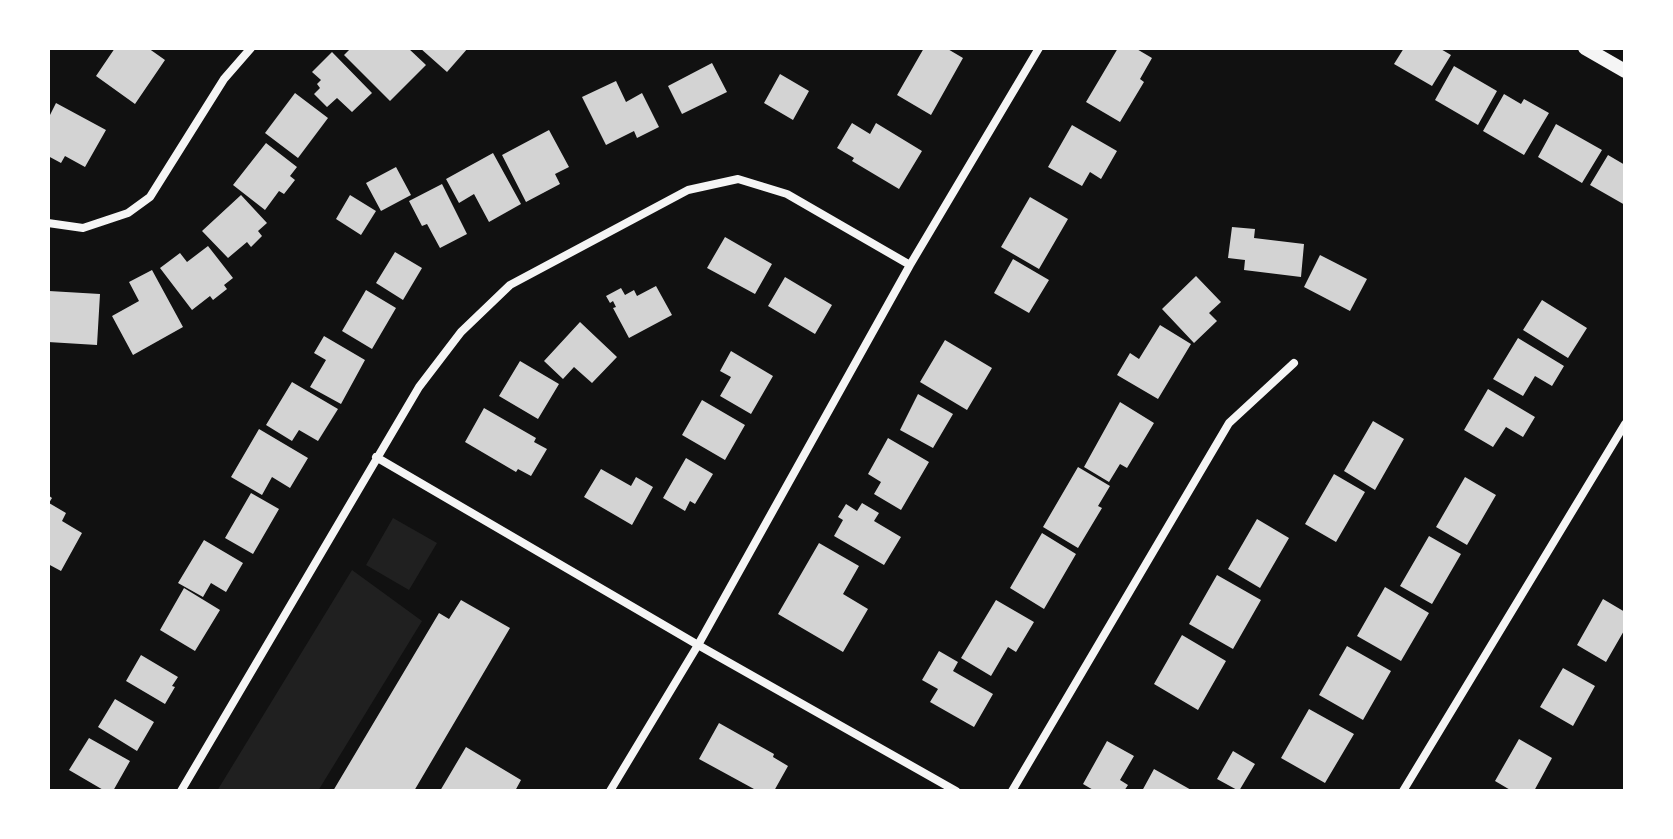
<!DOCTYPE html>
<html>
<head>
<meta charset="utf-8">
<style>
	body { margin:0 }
	#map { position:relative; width:1673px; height:839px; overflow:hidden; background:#111; font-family:Ubuntu,sans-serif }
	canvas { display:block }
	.frame { position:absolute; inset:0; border:50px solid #fff; pointer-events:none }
</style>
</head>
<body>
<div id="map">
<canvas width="1673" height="839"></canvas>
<div class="frame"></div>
</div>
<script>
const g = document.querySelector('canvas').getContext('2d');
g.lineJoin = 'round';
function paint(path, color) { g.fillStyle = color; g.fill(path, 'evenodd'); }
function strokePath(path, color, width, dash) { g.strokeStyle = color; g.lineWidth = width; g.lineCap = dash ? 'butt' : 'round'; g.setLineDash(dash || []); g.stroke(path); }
paint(new Path2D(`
	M393 518 437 543 409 590 366 565Z
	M352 570 422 621 318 791H217Z`), '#202020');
paint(new Path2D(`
	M115 48H148L165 60 135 104 96 76Z
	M351 48H408L426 65 390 101 344 55Z
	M420 48H468L447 72Z
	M924 48H946L963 58 931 115 897 95Z
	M1118 48H1135L1152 58 1140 79 1144 82 1120 122 1086 102Z
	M1404 48H1439L1451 55 1432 86 1394 64Z
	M332 52 372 93 352 112 337 98 327 107 314 94 320 88 317 84 321 80 312 72Z
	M712 63 727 92 682 114 668 86Z
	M1454 66 1497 91 1478 125 1435 100Z
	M780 74 809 91 793 120 764 103Z
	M616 81 626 102 642 93 659 127 637 138 634 131 606 145 582 97Z
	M295 93 328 118 298 158 265 133Z
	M1504 94 1521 104 1524 99 1549 113 1524 155 1483 131Z
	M56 103 106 130 85 167 65 156 61 163 48 156V119Z
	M852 123 870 134 876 123 922 151 899 189 852 161 854 158 837 148Z
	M1556 124 1602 150 1582 183 1538 157Z
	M1072 125 1117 151 1101 179 1090 172 1082 186 1048 167Z
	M549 130 569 167 555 174 560 184 526 202 502 155Z
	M266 143 297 167 290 176 295 180 284 194 279 191 265 210 233 185Z
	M493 153 521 204 489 222 474 194 459 203 446 179Z
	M1608 155 1625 165V205L1590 185Z
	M396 167 411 195 381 211 366 183Z
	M442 184 467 234 440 248 427 224 422 226 409 201Z
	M241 195 267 223 258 231 262 236 251 247 247 242 228 258 202 231Z
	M350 195 376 211 361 235 336 219Z
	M1030 197 1068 219 1039 269 1001 247Z
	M1232 227 1255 229 1254 238 1304 244 1301 277 1244 270 1245 260 1228 258Z
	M725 237 772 264 755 294 707 268Z
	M208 246 233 278 224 285 227 289 213 300 210 296 192 310 160 268 180 253 187 262Z
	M395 252 422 268 403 300 376 283Z
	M1320 255 1367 279 1350 311 1304 287Z
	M1013 259 1049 280 1029 313 994 293Z
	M152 270 183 327 133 355 112 316 139 301 129 282Z
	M1196 276 1221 302 1209 313 1217 321 1194 343 1162 309Z
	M785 277 832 305 815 334 768 306Z
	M656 286 672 315 629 338 613 308 616 307 613 301 610 303 606 296 621 288 625 295 634 290 637 296Z
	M366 290 396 308 372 349 342 331Z
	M49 291 100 294 97 345 48 342Z
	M1542 300 1587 328 1568 358 1523 330Z
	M580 322 617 357 592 383 574 367 563 379 544 361Z
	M1160 325 1191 344 1158 399 1117 375 1130 353 1139 359Z
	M324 336 365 360 341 404 310 387 326 360 314 353Z
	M1518 338 1564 366 1552 386 1535 376 1523 396 1493 379Z
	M945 340 992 368 967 410 920 382Z
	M731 351 773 376 751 414 720 396 731 377 720 371Z
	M520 361 559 384 538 419 499 396Z
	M292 382 338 409 318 441 299 430 292 441 266 425Z
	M1488 389 1535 417 1523 437 1506 427 1493 447 1464 430Z
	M918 394 953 414 933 448 900 430Z
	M702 400 745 425 725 460 682 435Z
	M1120 402 1154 423 1127 468 1120 464 1109 482 1084 467Z
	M484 408 536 438 534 442 547 449 531 476 518 469 516 472 465 442Z
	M1373 421 1404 439 1375 490 1344 471Z
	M259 429 308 458 290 488 272 477 262 495 231 477Z
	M888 438 929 462 901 510 874 494 881 482 868 474Z
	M686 458 713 474 695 504 690 501 685 511 663 498Z
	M1078 467 1110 486 1098 506 1102 508 1078 548 1043 527Z
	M601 469 631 486 636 477 653 487 632 525 584 497Z
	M1334 474 1365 492 1336 542 1305 524Z
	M1465 477 1496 495 1467 545 1436 527Z
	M251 493 279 509 253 554 225 538Z
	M48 495 52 498 49 503 66 513 62 521 82 533 61 571 48 564Z
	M862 503 879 513 874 521 901 537 884 565 834 536 843 520 838 517 846 504 857 511Z
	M1257 519 1289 538 1260 588 1228 569Z
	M1042 533 1076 554 1044 609 1010 588Z
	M1429 536 1461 554 1432 604 1400 586Z
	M204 540 243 563 226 592 211 583 203 597 178 583Z
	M819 543 859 566 843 594 868 609 843 652 778 614Z
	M1217 575 1261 600 1233 649 1189 624Z
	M1385 587 1429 613 1401 661 1357 636Z
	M184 588 220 610 195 651 160 630Z
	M1603 599 1625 612V629L1606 662 1577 645Z
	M461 600 510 628 414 791H333L439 613 449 619Z
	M996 600 1034 622 1016 652 1008 647 991 676 961 658Z
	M1182 635 1226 661 1198 710 1154 684Z
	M1347 646 1391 671 1363 720 1319 695Z
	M939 651 958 662 953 671 993 694 974 727 930 702 938 689 922 680Z
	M141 655 178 677 172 686 175 687 165 704 126 681Z
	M1563 668 1595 686 1573 726 1540 707Z
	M115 699 154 722 137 751 98 727Z
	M1309 709 1354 734 1325 783 1281 758Z
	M719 723 774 754 773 757 788 766 774 791 754 789 699 759Z
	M89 738 130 761 113 791H105L69 770Z
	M1519 739 1552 758 1534 791H1512L1495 781Z
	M1107 741 1134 756 1120 780 1128 785 1124 791H1095L1083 784Z
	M466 747 521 780 515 791H440Z
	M1233 751 1255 764 1239 791 1217 779Z
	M1154 769 1193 791H1142Z`), '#d3d3d3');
strokePath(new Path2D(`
	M48 223 83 228 128 213 150 197 224 79 251 48
	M376 457 698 645 956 791
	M181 791 419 387 461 332 510 285 688 190 738 179 787 194 910 265
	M610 791 698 645 910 265 1039 48
	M1012 791 1229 423 1294 363
	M1403 791 1625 424`), '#f5f5f5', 8);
strokePath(new Path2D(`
	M1585 48 1625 71`), '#f5f5f5', 14);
</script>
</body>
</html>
